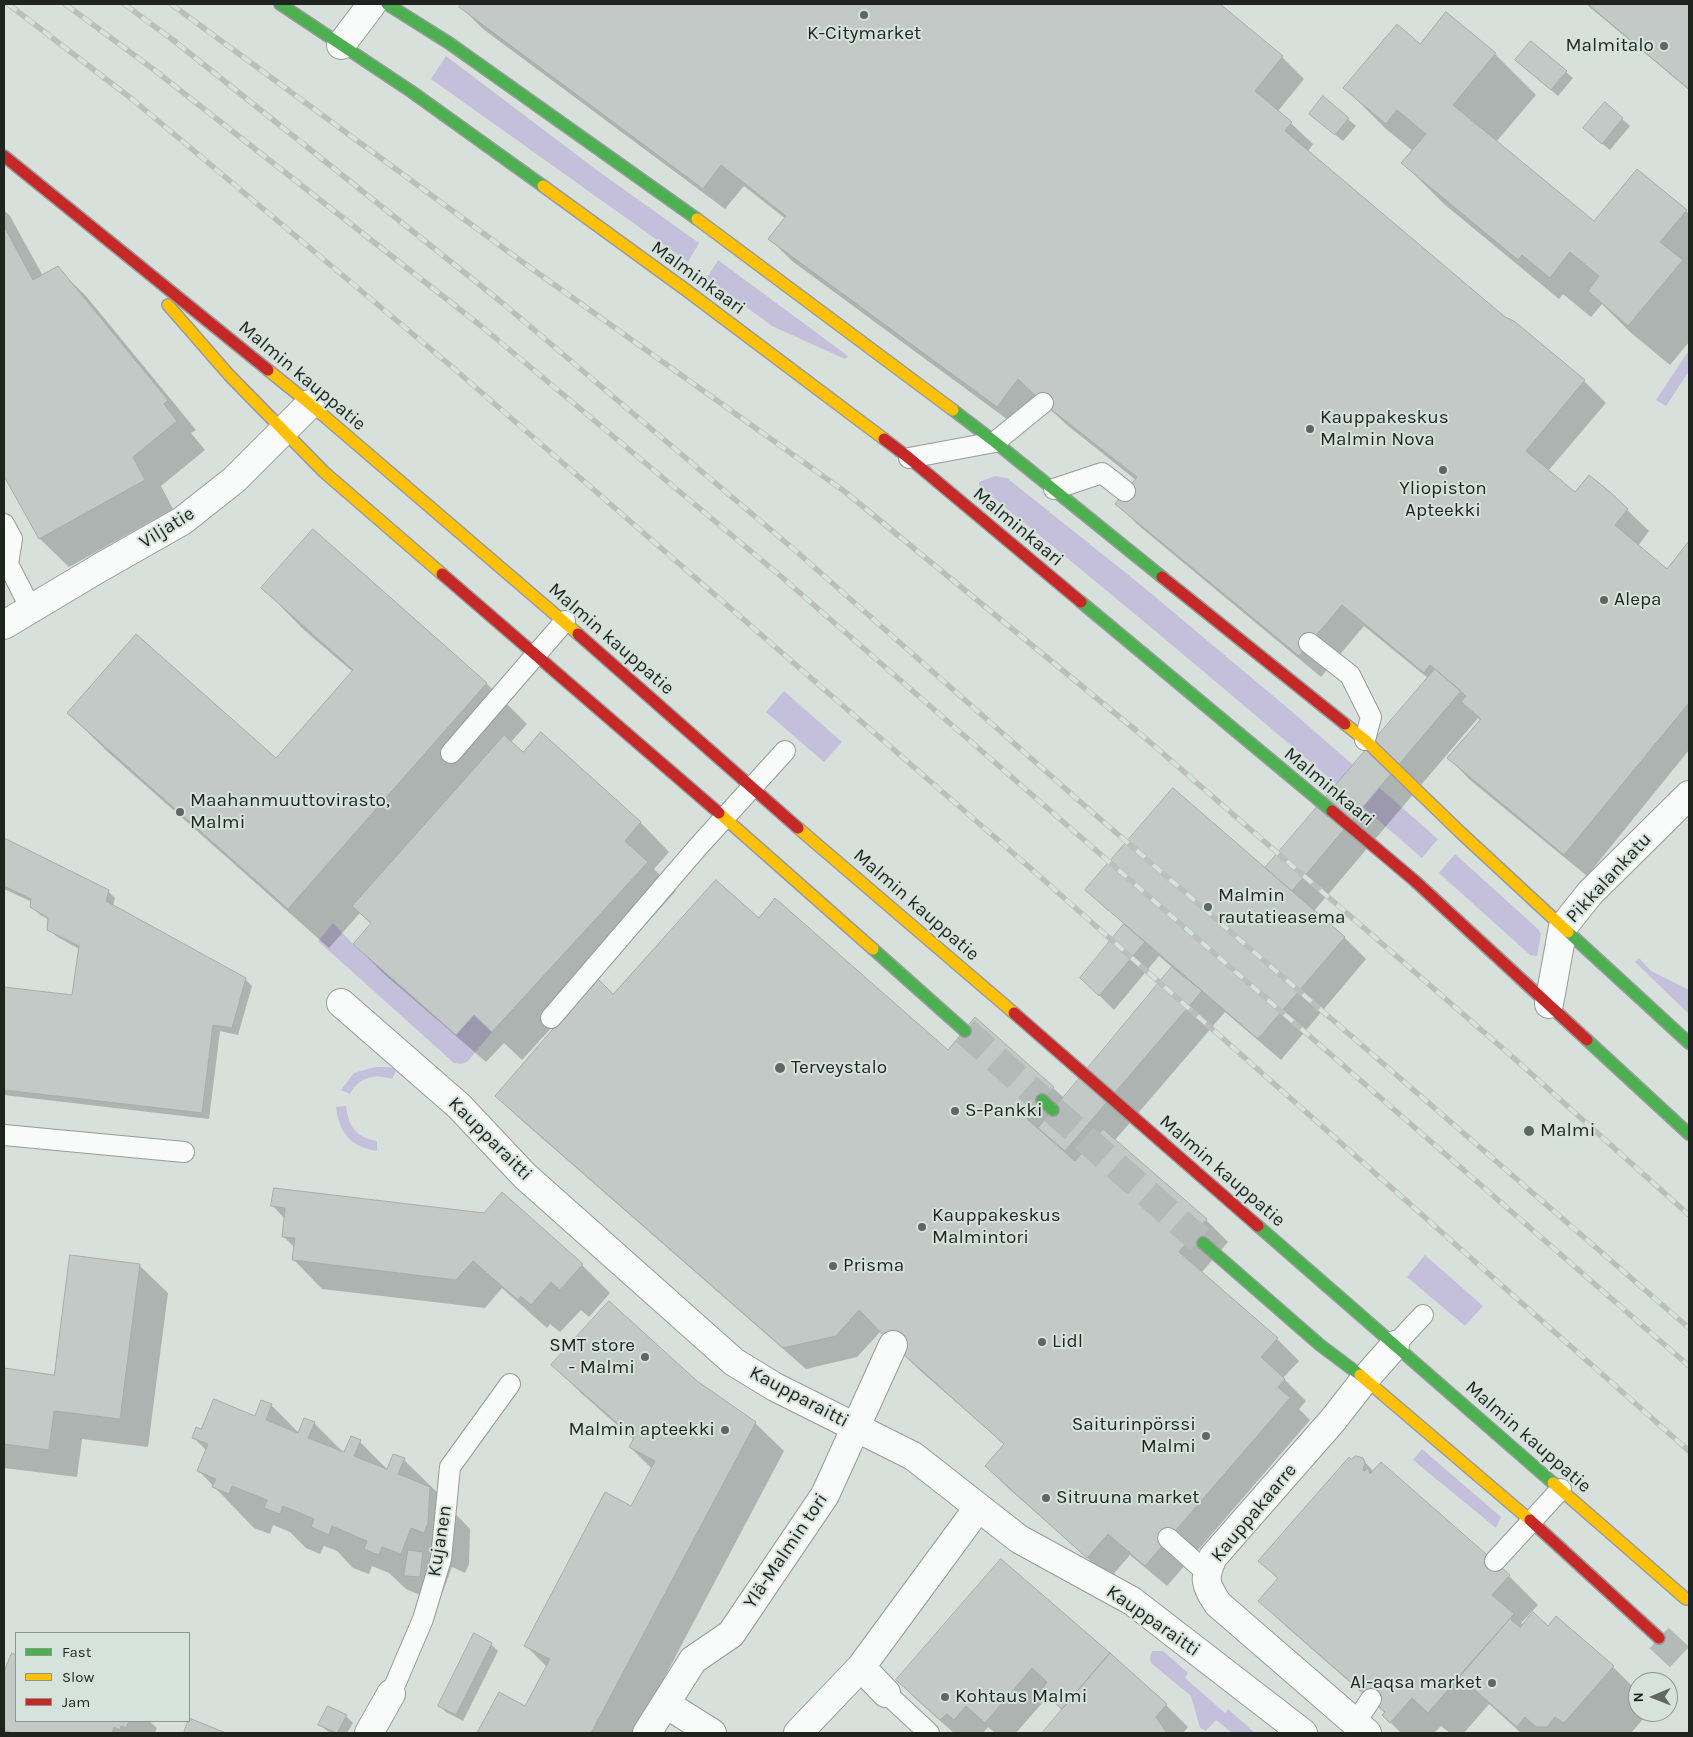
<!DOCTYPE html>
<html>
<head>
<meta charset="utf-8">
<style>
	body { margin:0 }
	#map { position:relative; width:1693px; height:1737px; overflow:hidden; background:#d8e0dc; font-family:Karla,sans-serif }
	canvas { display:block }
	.frame { position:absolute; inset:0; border:5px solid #1f2421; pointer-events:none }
	.legend { position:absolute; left:15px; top:1632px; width:175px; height:90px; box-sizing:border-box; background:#d5e3dc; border:1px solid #8c9791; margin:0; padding:6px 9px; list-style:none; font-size:15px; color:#1f2421 }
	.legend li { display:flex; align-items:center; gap:10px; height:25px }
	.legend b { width:25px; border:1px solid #8c9791 }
	.north { position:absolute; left:1628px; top:1672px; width:50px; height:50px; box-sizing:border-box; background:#d5e3dc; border:1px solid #8c9791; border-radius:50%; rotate:269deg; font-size:14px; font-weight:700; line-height:20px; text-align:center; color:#1f2421 }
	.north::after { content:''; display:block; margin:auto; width:18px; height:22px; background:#606662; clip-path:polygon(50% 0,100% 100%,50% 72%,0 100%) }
</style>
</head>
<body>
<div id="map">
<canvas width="1693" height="1737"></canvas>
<div class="frame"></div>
<ul class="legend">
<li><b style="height:6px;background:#4caf50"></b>Fast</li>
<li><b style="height:6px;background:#ffc107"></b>Slow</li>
<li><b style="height:6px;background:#c62828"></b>Jam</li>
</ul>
<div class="north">N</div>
</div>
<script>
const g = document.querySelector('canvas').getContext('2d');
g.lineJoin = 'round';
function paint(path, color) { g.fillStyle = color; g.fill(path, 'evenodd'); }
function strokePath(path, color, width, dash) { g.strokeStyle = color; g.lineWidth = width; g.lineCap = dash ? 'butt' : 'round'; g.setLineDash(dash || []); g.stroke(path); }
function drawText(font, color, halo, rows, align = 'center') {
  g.font = font + ' Karla,sans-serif'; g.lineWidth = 4; g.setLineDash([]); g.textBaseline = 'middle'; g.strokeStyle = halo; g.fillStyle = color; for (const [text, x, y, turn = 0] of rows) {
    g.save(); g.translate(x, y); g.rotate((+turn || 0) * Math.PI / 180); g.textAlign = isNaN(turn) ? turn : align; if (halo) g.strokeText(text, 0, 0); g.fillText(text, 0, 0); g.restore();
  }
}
paint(new Path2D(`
	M446 56 598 171 699 243 688 262 431 79Z
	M718 260 848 356 845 359 772 326 707 278Z
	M1689 350V371L1666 406 1656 400Z
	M995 476 1007 478 1141 585 1290 710 1438 839 1422 858C1276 731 1129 608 979 486V482Z
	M784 691 842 742 824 762 766 712Z
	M1455 854 1538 929 1541 934 1537 956 1530 955 1439 873Z
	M333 923 353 944 456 1035 474 1015 492 1032 468 1061 462 1064 454 1063 318 941Z
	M1639 958 1651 971 1689 990V1014L1635 962Z
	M375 1067H387L397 1069 392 1079C374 1073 359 1077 350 1094L341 1090 354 1073Z
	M346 1106C349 1128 356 1137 377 1141V1151C351 1147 339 1133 336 1107Z
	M1425 1255 1483 1306 1465 1326 1407 1277Z
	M1422 1449 1501 1517 1496 1528 1413 1460Z
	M1152 1651H1163L1188 1673 1185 1678 1225 1713 1228 1709 1255 1733H1232L1216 1720 1206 1731 1200 1728 1191 1696 1151 1663 1150 1657Z`), '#c4c0db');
paint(new Path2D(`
	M463 4H1219L1282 57 1304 79 1278 111 1313 144 1308 151 1505 319 1584 381 1606 403 1548 471 1575 494 1627 510 1649 531 1638 546 1667 570 1689 543V750L1587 876 1470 780 1449 758 1481 721 1478 718 1314 911 1345 938 1366 959 1281 1060 1225 1012 1115 1140 1206 1220 1228 1242 1201 1273 1277 1339 1299 1361 1283 1378 1306 1401 1299 1409 1310 1420 1167 1586 1130 1555 1110 1578 1008 1488 986 1466 1005 1445 916 1367 881 1331 857 1357 806 1369 519 1118 497 1096 583 996 581 995 522 1060 504 1043 486 1062 383 973 354 944 372 925 360 913 329 948 109 753 68 713 276 759 353 672 303 629 263 588 313 531 487 684 527 724 511 742 523 753 541 734 641 823 669 852 654 869 676 891 596 979 613 995 759 920 948 1051 1053 1088 1064 1098 1173 968 1159 956 1114 1010 1082 978 1125 924 1109 910 1108 911 1087 890 1265 869 1429 679 1364 626 1321 677 1138 525 1117 504 1136 480 1067 425 1040 400 1019 428 792 261 770 239 786 219 744 186 725 209 483 29 461 7Z
	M1586 4H1689V90Z
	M1446 14 1495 54 1536 95 1496 142 1594 223 1686 211 1689 214V342L1670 365 1630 332 1602 304 1591 317 1563 294 1559 299 1444 204 1403 163 1413 151 1386 129 1345 88 1420 46Z
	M1524 67 1566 72 1573 78 1558 96Z
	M1323 98 1356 126 1343 141 1318 121Z
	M1605 104 1630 126 1610 150 1591 135Z
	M4 210 10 216 43 276 57 268 86 296 196 430 191 433 205 450 161 486 173 509 69 567 40 539 4 473Z
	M4 839 108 891 115 898 113 906 245 979 252 986 238 1035 220 1031 209 1119 4 1095V988L73 996 79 949 56 936 49 929V920L39 914 32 907V902L4 889Z
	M275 1189 582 1265 610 1293 589 1317 581 1310 560 1332 550 1324 547 1328 502 1288 485 1308 322 1289 294 1260 295 1248 283 1236 285 1219 273 1206Z
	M139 1265 168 1293 148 1447 82 1439 77 1477 4 1468V1370L56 1376Z
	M553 1365 696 1382 755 1423 784 1451 635 1733H478L499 1693 525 1707 547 1667 525 1645 631 1508 652 1469 630 1447 634 1440 581 1393Z
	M262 1402 272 1406 299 1433 314 1423 345 1454 360 1442 388 1470 404 1460 445 1500 444 1502 470 1529 469 1564 465 1573 452 1567 442 1594 423 1586 420 1595 406 1589 389 1573 372 1566 369 1574 353 1568 337 1551 324 1546 320 1554 306 1548 290 1532 273 1525 270 1534 254 1528 199 1471 207 1451 193 1437 202 1430 256 1418Z
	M1364 1461 1374 1472 1381 1464 1509 1576 1538 1605 1521 1623 1523 1625 1548 1628 1613 1667 1638 1692V1712H1649L1631 1733H1521L1489 1704 1464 1733H1450L1441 1726 1434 1733H1401L1383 1715 1385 1713 1289 1629 1260 1601 1278 1579 1260 1561Z
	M1002 1561 1166 1705 1188 1727 1183 1733H1046L1044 1732 1063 1711 1048 1696 1016 1733H995L988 1727 983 1733H954L919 1702 897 1680Z
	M491 1644 498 1651 463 1721 446 1712 439 1705Z
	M12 1655 16 1656V1721H149L157 1728 155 1733H4V1675Z
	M346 1716 353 1723 347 1733H330L320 1725Z`), '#0003');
const building = new Path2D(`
	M462 4H1220L1283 56 1255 91 1292 122 1285 131 1505 317 1514 321 1585 380 1526 451 1575 492 1589 475 1610 492 1628 509 1615 525 1667 569 1689 541V703L1564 855 1447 758 1481 719 1461 702 1466 696 1430 665 1424 673 1342 605 1299 656 1115 504 1137 477 1043 403 1018 379 997 407 768 239 786 216 721 165 703 189 459 7Z
	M1588 4H1689V89Z
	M1446 12 1496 53 1453 105 1594 221 1637 169 1687 210 1660 242 1683 260 1628 326 1588 291 1599 276 1570 252 1550 278 1522 255 1518 260 1401 163 1426 134 1397 110 1386 124 1343 88 1397 24 1420 44Z
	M1531 41 1567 71 1551 90 1515 60Z
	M1323 96 1349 118 1335 135 1309 114Z
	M1605 102 1623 118 1602 144 1583 128Z
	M4 226 33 280 58 266 168 400 164 404 177 421 133 457 145 480 39 539 4 476Z
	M313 529 487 683 288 909 67 713 136 634 276 758 353 670 261 588Z
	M1435 669 1461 691 1292 891 1265 868Z
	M541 732 641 822 625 841 648 862 492 1032 474 1015 456 1035 353 944 371 923 352 906 504 735 523 752Z
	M1173 788 1345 937 1258 1039 1085 890Z
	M4 838 109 890 106 901 246 978 232 1028 213 1025 202 1113 4 1090V987L72 995 79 946 47 930 48 918 30 907 31 899 4 886Z
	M716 880 759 918 775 898 948 1050 975 1017 1054 1087 1027 1119 1075 1161 1103 1129 1207 1219 1179 1252 1278 1338 1261 1357 1285 1379 1278 1387 1290 1398 1145 1566 1108 1534 1087 1558 985 1466 1004 1444 893 1345 859 1310 836 1336 783 1348 495 1096 597 978 613 994Z
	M1124 924 1145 942 1099 996 1080 978Z
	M1172 967 1202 991 1065 1151 1038 1128Z
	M274 1188 484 1213 502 1192 583 1264 560 1290 551 1282 531 1305 521 1296 518 1300 473 1261 456 1280 292 1260 295 1238 282 1237 285 1208 271 1206Z
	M70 1255 140 1264 120 1419 54 1411 49 1450 4 1444V1368L54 1375Z
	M609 1301 697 1381 756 1422 591 1733H477L499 1692 525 1706 550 1659 524 1646 605 1492 631 1506 655 1461 629 1447 634 1438 551 1365Z
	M214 1399 255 1416 261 1400 272 1404 266 1420 298 1433 304 1418 315 1422 308 1438 344 1452 351 1436 361 1440 354 1456 387 1469 393 1454 405 1458 398 1474 430 1487 428 1523 424 1533 411 1528 401 1554 382 1547 379 1555 364 1549 367 1541 332 1526 329 1535 311 1527 314 1519 283 1506 280 1514 264 1508 267 1500 232 1486 229 1494 212 1487 216 1479 197 1471 208 1444 192 1438 196 1427 201 1429Z
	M1356 1456 1363 1458 1365 1463 1363 1470 1365 1471 1368 1468 1370 1474 1381 1462 1510 1575 1492 1595 1514 1614 1428 1713 1412 1698 1390 1723 1382 1715 1385 1712 1258 1601 1278 1578 1258 1561 1349 1457 1351 1459Z
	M408 1550 423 1552 420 1577 404 1576Z
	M1001 1559 1110 1653 1062 1709 1041 1691 1047 1682 1032 1668 985 1723 966 1706 954 1720 947 1714 940 1720 896 1680Z
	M1533 1612 1548 1626 1556 1616 1614 1666 1564 1723 1555 1717 1547 1727H1536L1525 1717 1517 1727 1459 1676 1514 1614 1511 1620 1520 1627Z
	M474 1633 492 1643 456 1715 438 1706Z
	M12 1653 16 1655V1721H129L126 1728 121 1726 120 1730 114 1727 112 1733H11L4 1730V1672Z
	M1110 1653 1167 1704 1156 1717 1167 1733H1044L1043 1732Z
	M328 1706 347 1715 337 1733 318 1725Z
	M189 1718 226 1733H184Z`);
paint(building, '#c3c9c6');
strokePath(building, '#a6aca9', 1);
strokePath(new Path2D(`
	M965 1031 1042 1100
	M1053 1110 1203 1243
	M1659 1638 1689 1666`), '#b3bab7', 28, [28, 14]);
const lane = new Path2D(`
	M909 458 995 442 1043 403
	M1054 489 1102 473 1125 491
	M4 524 12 539 8 564 31 609
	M1309 643 1350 675 1371 717 1365 740
	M451 753 565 621
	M551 1018 697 848 785 751
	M4 1135 184 1152
	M1395 1345 1423 1315
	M1168 1538 1206 1572
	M1495 1561 1561 1489
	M886 1693 929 1733
	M391 1694 423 1619 441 1559 450 1467 510 1384
	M1356 1722 1371 1699`);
const street = new Path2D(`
	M341 45 372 4
	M4 625 101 567 182 521 234 480 310 404
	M341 1003 459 1106 525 1176 734 1362 775 1387 913 1456 1019 1539 1132 1601 1303 1733
	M1549 1004 1563 927 1590 893 1689 795
	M861 1667 886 1693
	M666 1704 712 1733
	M369 1733 391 1694
	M647 1733 693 1660 731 1634 825 1495 893 1345
	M798 1733 861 1667 978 1508
	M1367 1733 1218 1604C1205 1584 1203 1579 1213 1557L1333 1420 1365 1379 1395 1345`);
const fast = new Path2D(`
	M280 4 412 92 543 186
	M387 4 449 43 697 219
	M953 410 995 442 1162 577
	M1081 602 1332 811
	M1568 932 1689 1043
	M873 949 965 1031
	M1587 1040 1689 1134
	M1042 1100 1053 1110
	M1258 1226 1553 1483
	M1203 1243 1320 1345 1360 1375`);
const slow = new Path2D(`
	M543 186 686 290 884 439
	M697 219 953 410
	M168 305 229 375 324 472 442 574
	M268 370 310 404 578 634
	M1345 724 1365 740 1460 832 1568 932
	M719 813 873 949
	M798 828 1014 1013
	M1360 1375 1530 1520
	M1553 1483 1686 1599`);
const jam = new Path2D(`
	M4 156 268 370
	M884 439 909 458 1081 602
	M442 574 719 813
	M1162 577 1345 724
	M578 634 798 828
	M1332 811 1415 881 1587 1040
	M1014 1013 1258 1226
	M1530 1520 1659 1638`);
strokePath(lane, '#969c99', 22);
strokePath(street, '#969c99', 30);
strokePath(fast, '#969c99', 14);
strokePath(slow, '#969c99', 14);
strokePath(jam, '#969c99', 14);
strokePath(lane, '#f9fafa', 20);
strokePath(street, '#f9fafa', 28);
strokePath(fast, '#4caf50', 11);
strokePath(slow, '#ffc107', 11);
strokePath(jam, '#c62828', 11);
const rail = new Path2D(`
	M8 4 132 99 451 366 1028 866 1689 1451
	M65 4 153 69 481 326 777 573 1689 1366
	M124 4 173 40 500 301 797 552 1084 805 1689 1328
	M171 4 521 261 844 491 1144 737 1516 1060 1689 1215`);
strokePath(rail, '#bcbebd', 5.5);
strokePath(rail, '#d5e3dc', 4, [11]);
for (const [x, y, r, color] of [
	[864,15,5,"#606662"],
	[1664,46,5,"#606662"],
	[1310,429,5,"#606662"],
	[1443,470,5,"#606662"],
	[1604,600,5,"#606662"],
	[180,812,5,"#606662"],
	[1208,907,5,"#606662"],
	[780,1068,6,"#606662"],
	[955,1111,5,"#606662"],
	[1529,1131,6,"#606662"],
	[922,1227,5,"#606662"],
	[833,1266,5,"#606662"],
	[1042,1342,5,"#606662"],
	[645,1357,5,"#606662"],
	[725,1430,5,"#606662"],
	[1206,1436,5,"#606662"],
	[1046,1498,5,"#606662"],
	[1492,1683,5,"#606662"],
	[945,1697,5,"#606662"]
]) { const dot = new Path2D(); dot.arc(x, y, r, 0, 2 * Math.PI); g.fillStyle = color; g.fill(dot); strokePath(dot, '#d5e3dc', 2); }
drawText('19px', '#1f2421', '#d5e3dc', [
	["K-Citymarket",864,34,"center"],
	["Malmitalo",1654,46,"right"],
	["Kauppakeskus",1320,418],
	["Malmin Nova",1320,440],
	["Yliopiston",1443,489,"center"],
	["Apteekki",1443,511,"center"],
	["Alepa",1614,600],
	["Maahanmuuttovirasto,",190,801],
	["Malmi",190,823],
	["Malmin",1218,896],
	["rautatieasema",1218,918],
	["Terveystalo",791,1068],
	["S-Pankki",965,1111],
	["Malmi",1540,1131],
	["Kauppakeskus",932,1216],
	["Malmintori",932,1238],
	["Prisma",843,1266],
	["Lidl",1052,1342],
	["SMT store",635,1346,"right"],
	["- Malmi",635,1368,"right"],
	["Saiturinpörssi",1196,1425,"right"],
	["Malmi",1196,1447,"right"],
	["Malmin apteekki",715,1430,"right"],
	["Sitruuna market",1056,1498],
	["Al-aqsa market",1482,1683,"right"],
	["Kohtaus Malmi",955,1697]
], 'left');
drawText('19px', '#1f2421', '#d5e3dc', [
	["Malminkaari",698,278,36],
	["Malmin kauppatie",302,376,40],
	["Malminkaari",1018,527,40],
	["Viljatie",167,528,-32],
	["Malmin kauppatie",611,639,41],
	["Malminkaari",1329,787,40],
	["Pikkalankatu",1609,878,-47],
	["Malmin kauppatie",916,905,41],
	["Kaupparaitti",490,1139,45],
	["Malmin kauppatie",1222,1171,41],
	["Kaupparaitti",799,1397,28],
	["Malmin kauppatie",1528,1437,41],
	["Kauppakaarre",1254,1513,-50],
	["Kujanen",440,1541,-81],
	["Ylä-Malmin tori",786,1551,-56],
	["Kaupparaitti",1153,1621,35]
]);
</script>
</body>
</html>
